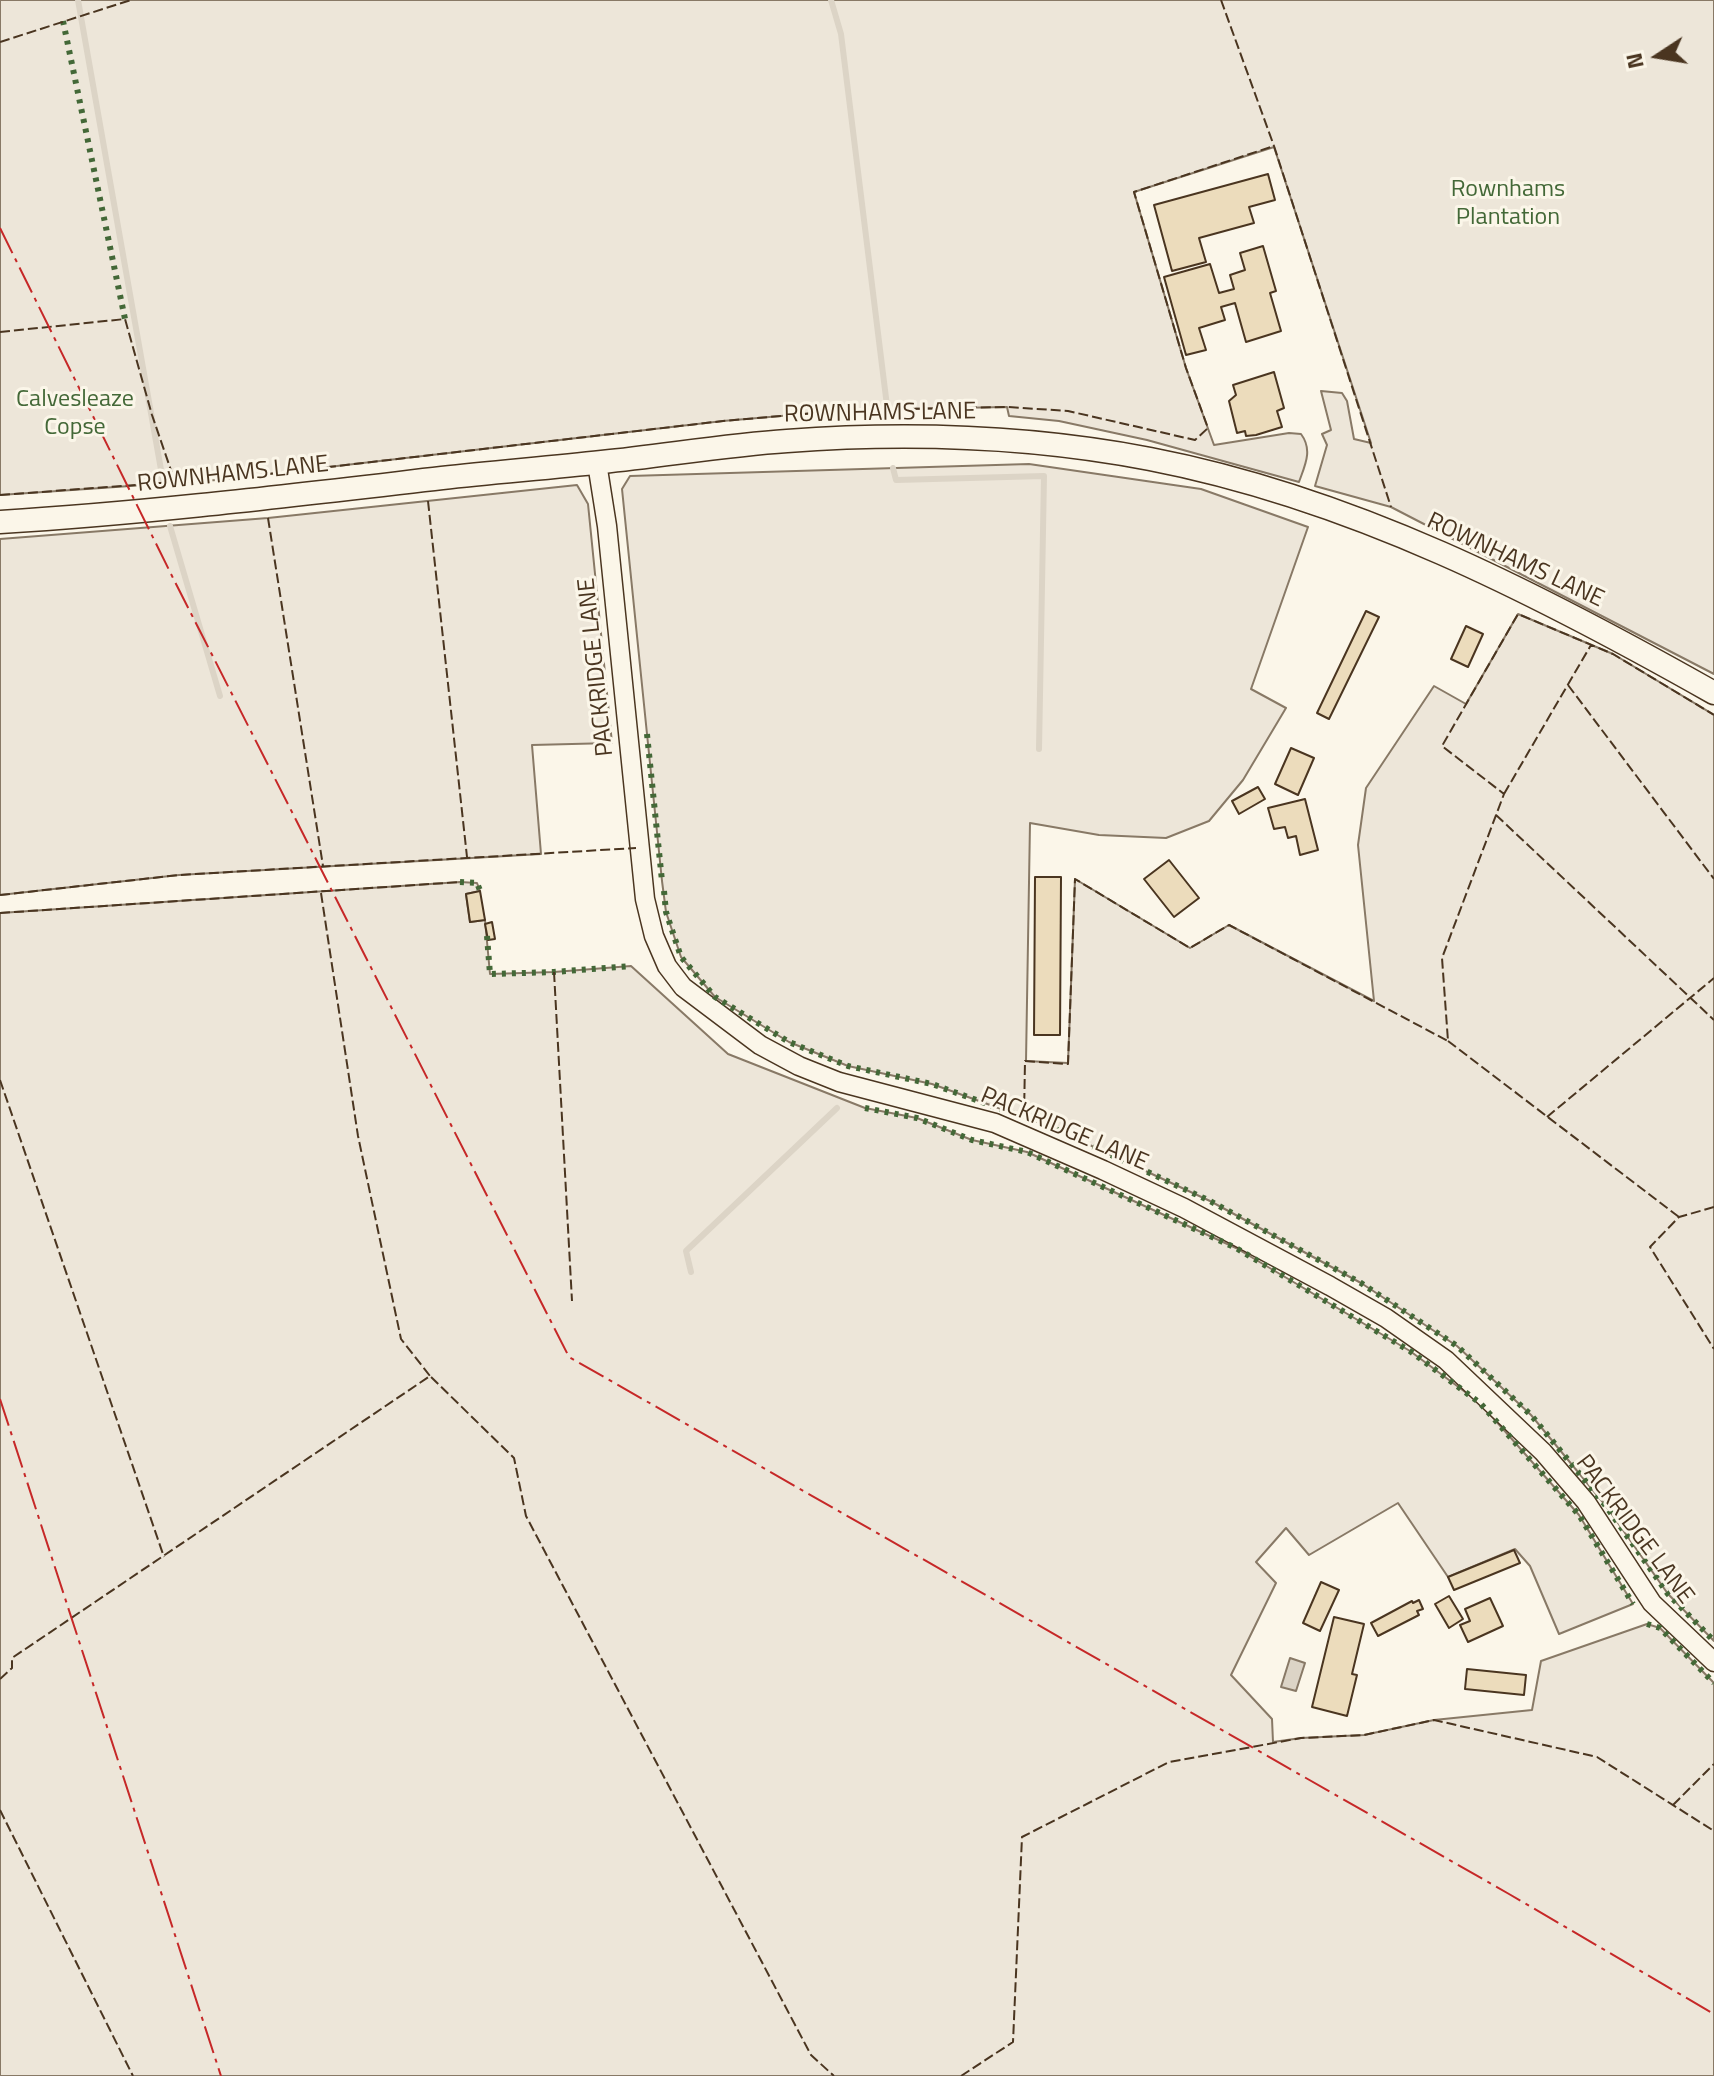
<!DOCTYPE html>
<html>
<head>
<meta charset="utf-8">
<style>
	body { margin:0 }
	#map { position:relative; width:1714px; height:2076px; overflow:hidden; background:#fbf6e9; font-family:"Titillium Web",sans-serif }
	canvas { display:block }
	.north { position:absolute; left:1618px; top:16px; width:80px; height:80px; -webkit-text-stroke:6px #fbf6e9; paint-order:stroke; rotate:258deg; font-size:22px; font-weight:700; line-height:32px; text-align:center; color:#4a3520 }
	.north::after { content:''; display:block; margin:auto; width:28px; height:36px; background:#4a3520; clip-path:polygon(50% 0,100% 100%,50% 72%,0 100%) }
</style>
</head>
<body>
<div id="map">
<canvas width="1714" height="2076"></canvas>
<div class="north">N</div>
</div>
<script>
const g = document.querySelector('canvas').getContext('2d');
g.lineJoin = 'round';
function paint(path, color) { g.fillStyle = color; g.fill(path, 'evenodd'); }
function strokePath(path, color, width, dash) { g.strokeStyle = color; g.lineWidth = width; g.lineCap = dash ? 'butt' : 'round'; g.setLineDash(dash || []); g.stroke(path); }
function drawText(font, color, halo, rows, align = 'center') {
  g.font = font + ' "Titillium Web",sans-serif'; g.lineWidth = 6; g.setLineDash([]); g.textBaseline = 'middle'; g.strokeStyle = halo; g.fillStyle = color; for (const [text, x, y, turn = 0] of rows) {
    g.save(); g.translate(x, y); g.rotate((+turn || 0) * Math.PI / 180); g.textAlign = isNaN(turn) ? turn : align; if (halo) g.strokeText(text, 0, 0); g.fillText(text, 0, 0); g.restore();
  }
}
const green = new Path2D(`
	M0 0H1714V674L1391 507 1315 486 1327 445 1322 434 1331 430 1321 391 1342 393 1347 401 1354 439 1371 443 1274 147 1134 192 1186 368 1214 445 1289 433 1301 434C1313 450 1305 465 1299 482L1147 440 1059 421 1009 416 1007 407 850 410 723 421 217 480 0 495Z
	M1029 464 1201 489 1308 527 1251 689 1286 708 1243 780 1209 821 1166 838 1099 835 1030 823 1026 1061 1068 1063 1075 879 1190 948 1229 925 1374 1001 1358 845 1366 788 1434 686 1466 704 1518 614 1613 654 1714 715V1641L1668 1594 1606 1506 1531 1415 1457 1346 1361 1283 1210 1201 1051 1127 932 1084 848 1066 789 1042 715 997 681 957 666 912 662 881 622 489 630 476Z
	M577 485 588 504 612 743 532 745 541 854 179 875 0 895V539L268 518Z
	M460 882 477 883 480 891 466 894 470 922 485 920 490 974 554 972 631 966 728 1054 865 1108 917 1118 972 1140 1027 1152 1236 1248 1410 1351 1480 1403 1579 1515 1633 1604 1559 1634 1530 1566 1515 1549 1448 1577 1398 1503 1309 1555 1286 1528 1256 1562 1276 1583 1231 1675 1272 1719 1273 1742 1301 1738 1364 1735 1434 1720 1532 1710 1541 1661 1647 1624 1660 1628 1714 1683V2076H0V913Z`);
paint(green, '#ede6d9');
strokePath(green, '#887966', 2);
const water = new Path2D(`
	M1290 1658 1305 1663 1296 1691 1281 1687Z`);
paint(water, '#dcd4c6');
strokePath(water, '#887966', 2);
strokePath(new Path2D(`
	M78 0 163 481
	M831 0 841 34 888 414
	M893 468 896 480 1044 476 1039 749
	M170 526 220 696
	M691 1272 686 1251 837 1108`), '#dcd4c6', 6);
const building = new Path2D(`
	M1268 174 1275 200 1249 207 1254 223 1199 238 1206 262 1172 271 1154 205Z
	M1263 246 1276 291 1270 293 1281 331 1246 342 1235 303 1221 307 1225 320 1199 328 1206 350 1186 355 1164 277 1210 264 1219 293 1234 289 1230 275 1245 270 1240 253Z
	M1274 372 1284 408 1277 411 1282 427 1256 435 1246 436 1245 431 1237 433 1229 401 1236 395 1233 385Z
	M1366 611 1379 617 1329 719 1317 713Z
	M1466 626 1483 634 1468 667 1451 659Z
	M1291 748 1314 758 1298 795 1275 784Z
	M1258 787 1265 799 1239 814 1232 801Z
	M1305 799 1318 850 1300 855 1296 836 1288 838 1285 827 1274 829 1268 808Z
	M1169 860 1199 898 1174 917 1144 879Z
	M1035 877H1061L1060 1035H1034Z
	M480 891 485 920 470 922 466 894Z
	M492 922 495 939 488 940 485 924Z
	M1514 1550 1520 1563 1454 1590 1448 1577Z
	M1321 1582 1339 1590 1320 1631 1303 1623Z
	M1449 1596 1463 1619 1449 1628 1435 1604Z
	M1490 1598 1503 1626 1468 1642 1460 1625 1470 1621 1465 1609Z
	M1419 1600 1423 1609 1417 1611 1419 1615 1378 1636 1371 1623 1412 1601 1413 1603Z
	M1334 1617 1364 1624 1352 1674 1357 1675 1347 1716 1312 1707Z
	M1467 1669 1526 1675 1524 1695 1465 1689Z`);
paint(building, '#ecdcbc');
strokePath(building, '#4a3520', 2);
const minor = new Path2D(`
	M597 463 607 526 645 899 654 936 667 966 683 987 760 1045 799 1066 839 1082 995 1123 1103 1170 1184 1208 1330 1286 1386 1318 1446 1360 1543 1452 1586 1502 1652 1603 1714 1662`);
const tertiary = new Path2D(`
	M0 522C148 513 295 495 442 478 495 472 549 468 602 462 663 456 725 445 787 441 908 432 1030 436 1150 459 1352 498 1537 593 1714 693`);
strokePath(minor, '#4a3520', 21);
strokePath(tertiary, '#4a3520', 25);
strokePath(minor, '#fbf6e9', 18);
strokePath(tertiary, '#fbf6e9', 22);
strokePath(new Path2D(`
	M63 21 125 319
	M647 734 662 881
	M460 882 477 883 481 893
	M664 891 666 912 681 957 715 997 789 1042 848 1066 932 1084 1051 1127 1210 1201 1361 1283 1457 1346 1531 1415 1606 1506 1668 1594 1714 1641
	M487 936 490 974 554 972 631 966
	M865 1108 917 1118 972 1140 1027 1152 1236 1248 1410 1351 1480 1403 1579 1515 1633 1604
	M1647 1624 1660 1628 1714 1683`), '#436837', 6, [4, 6]);
strokePath(new Path2D(`
	M1221 0 1274 146
	M0 42 131 0
	M0 332 125 319 152 415 175 482 217 480 723 421 850 410 1007 407 1068 411 1195 440 1208 428 1186 368 1134 192 1274 146 1391 507
	M0 495 175 482
	M428 501 467 857
	M268 518 323 866
	M1568 685 1714 879
	M1504 794 1591 645
	M1496 815 1714 1020
	M321 893 358 1136 401 1339 430 1376
	M0 895 179 875 636 848
	M0 913 460 882
	M554 972 572 1301
	M1448 1041 1679 1217
	M0 1080 164 1557
	M1024 1117 1025 1061 1068 1064 1075 879 1190 948 1229 925 1448 1041 1442 958 1504 794 1442 746 1518 614 1613 654 1714 715
	M1547 1117 1714 978
	M1714 1207 1679 1217 1650 1247 1714 1349
	M0 1679 12 1668V1658L430 1376 514 1458 526 1516 811 2055 834 2076
	M1673 1805 1714 1764
	M0 1810 133 2076
	M961 2076 1013 2042 1022 1837 1169 1762 1301 1738 1364 1735 1434 1720 1597 1757 1714 1831`), '#4a3520', 2, [10, 4]);
strokePath(new Path2D(`
	M0 228 173 578 569 1357 1509 1894 1714 2014
	M0 1399 221 2076`), '#c62828', 2, [28, 6, 4, 6]);
drawText('24px', '#436837', '#fbf6e9', [
	["Rownhams",1508,190],
	["Plantation",1508,218],
	["Calvesleaze",75,400],
	["Copse",75,428]
]);
drawText('24px', '#4a3520', '#fbf6e9', [
	["ROWNHAMS LANE",880,414,-1],
	["ROWNHAMS LANE",233,475,-6],
	["ROWNHAMS LANE",1515,561,25],
	["PACKRIDGE LANE",597,667,-96],
	["PACKRIDGE LANE",1064,1130,23],
	["PACKRIDGE LANE",1634,1530,53]
]);
</script>
</body>
</html>
